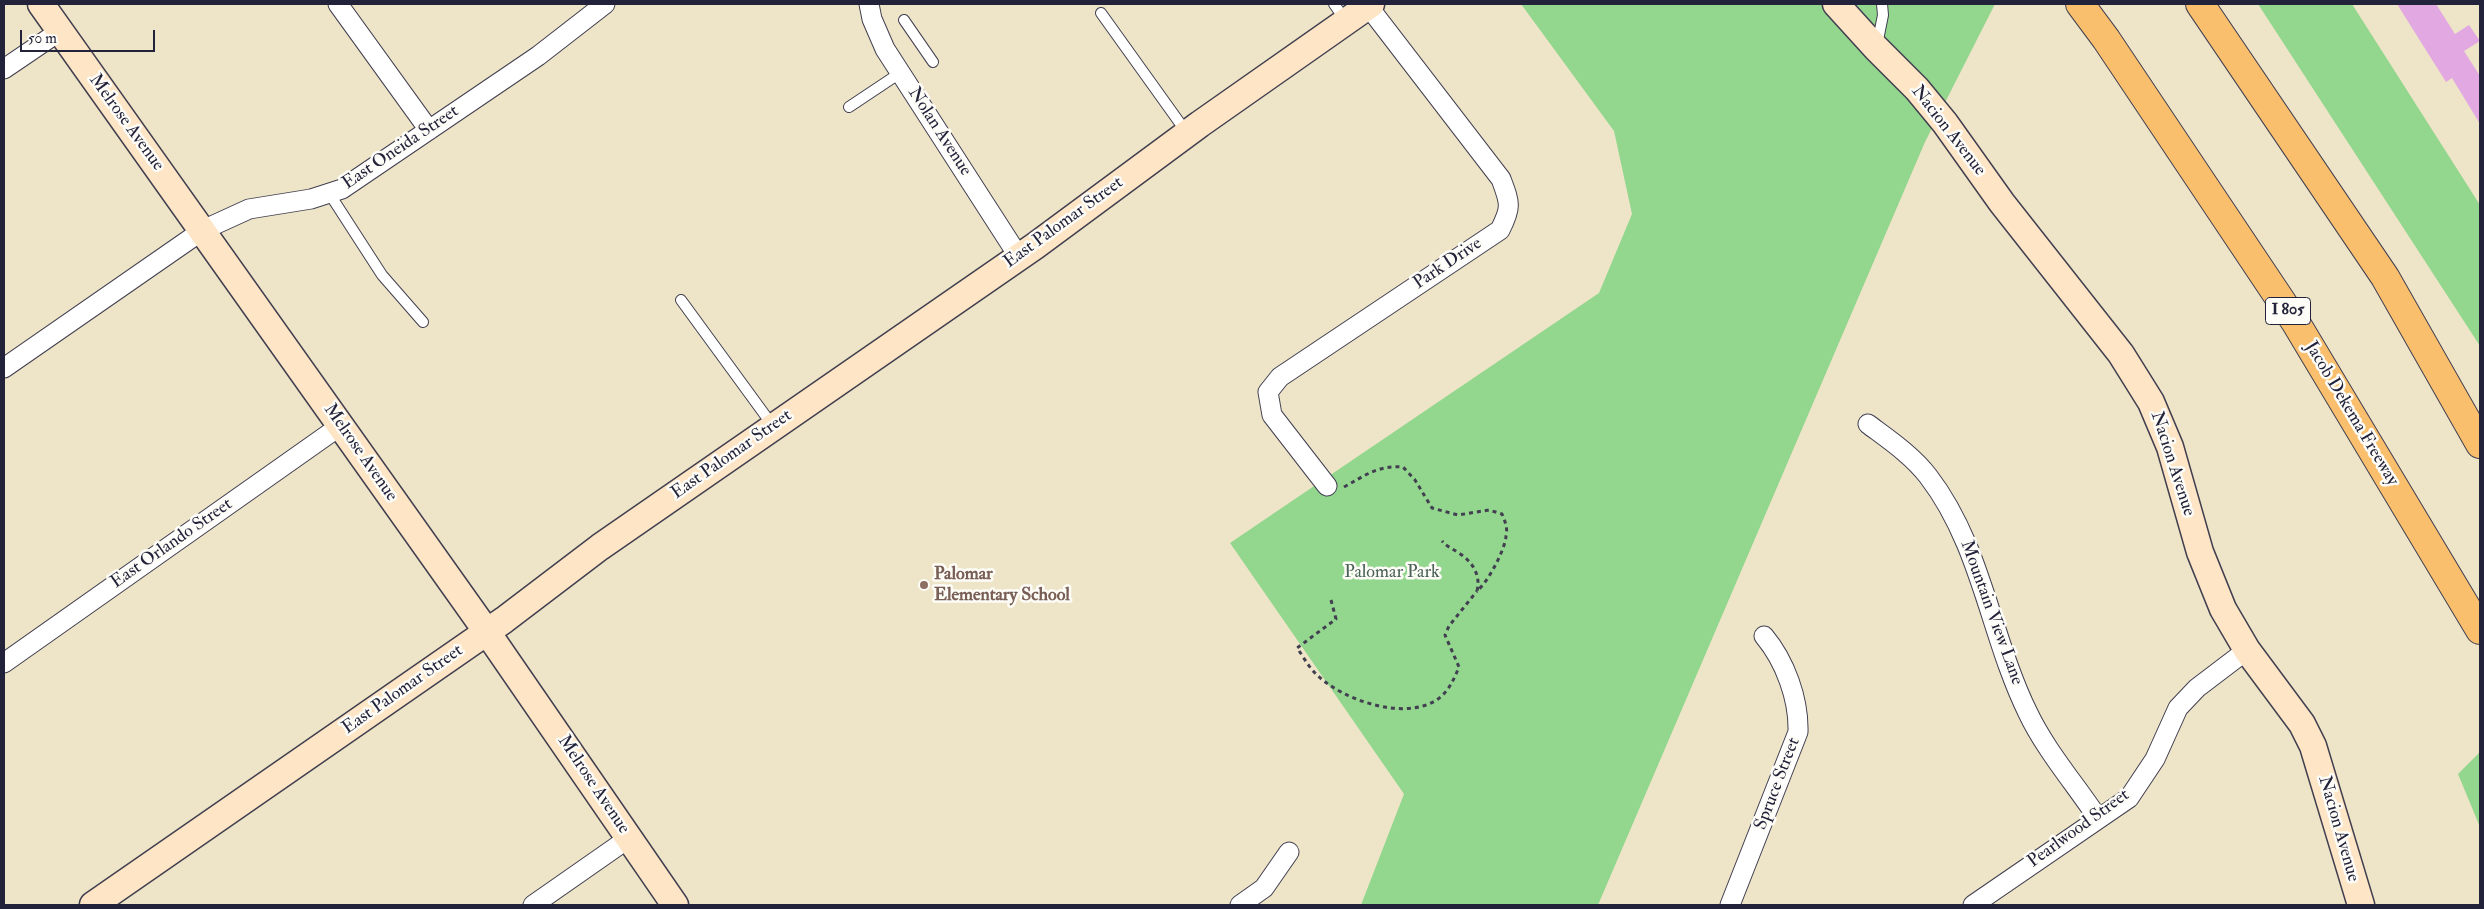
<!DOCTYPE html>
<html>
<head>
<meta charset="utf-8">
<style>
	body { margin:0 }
	#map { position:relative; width:2484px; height:909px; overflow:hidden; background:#eee5c8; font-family:"IM FELL Double Pica",serif }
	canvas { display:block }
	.frame { position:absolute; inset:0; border:5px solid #22223b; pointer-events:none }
	.scale { position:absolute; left:20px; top:30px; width:135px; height:22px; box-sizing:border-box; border:2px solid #22223b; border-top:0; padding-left:6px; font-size:15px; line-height:18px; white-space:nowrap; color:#22223b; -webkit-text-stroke:4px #fdfcf7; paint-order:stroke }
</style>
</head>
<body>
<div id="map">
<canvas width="2484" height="909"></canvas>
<div class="frame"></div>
<div class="scale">50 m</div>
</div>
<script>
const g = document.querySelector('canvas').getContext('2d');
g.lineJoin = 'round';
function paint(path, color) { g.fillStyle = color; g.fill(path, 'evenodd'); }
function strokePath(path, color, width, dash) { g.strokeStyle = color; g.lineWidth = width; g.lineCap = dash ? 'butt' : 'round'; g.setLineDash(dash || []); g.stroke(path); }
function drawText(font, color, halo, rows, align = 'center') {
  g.font = font + ' "IM FELL Double Pica",serif'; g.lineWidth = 5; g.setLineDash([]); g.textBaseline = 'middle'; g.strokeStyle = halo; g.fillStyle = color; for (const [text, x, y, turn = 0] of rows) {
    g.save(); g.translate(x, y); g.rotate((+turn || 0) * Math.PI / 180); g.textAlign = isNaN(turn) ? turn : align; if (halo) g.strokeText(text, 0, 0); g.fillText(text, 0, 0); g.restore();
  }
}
paint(new Path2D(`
	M1521 4H1995L1925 142 1598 905H1361L1404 794 1230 543 1599 293 1632 214 1614 131Z
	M2258 4H2352L2480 205V346Z
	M2480 752V827L2458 774Z`), '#93d68e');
paint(new Path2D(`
	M2397 4H2436L2455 34 2469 25 2480 41 2464 51 2480 76V124L2452 78 2446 82Z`), '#e2a8e1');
const lane = new Path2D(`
	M1334 4 1346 21
	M1101 13 1187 133
	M904 20 933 62
	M1877 45 1883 15 1882 4
	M849 107 900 73
	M329 193 382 275 423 322
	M681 300 773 426`);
const street = new Path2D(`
	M338 4 429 130
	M869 4 872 19 885 49 1019 257
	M4 69 60 31
	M4 368 203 230 249 209 311 199 342 189 538 56 605 4
	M1868 424C1888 439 1912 455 1928 476 1982 546 1990 636 2028 713 2045 749 2075 784 2097 817
	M1327 486 1272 415 1268 392 1280 377 1500 230C1512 207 1510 203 1501 179L1368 6
	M4 663 340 426
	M533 905 629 838
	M1240 905 1264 888 1289 852
	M1730 905 1798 732C1799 699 1785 661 1764 636
	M1973 905 2129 798 2155 759 2178 708 2197 688 2247 650`);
const secondary = new Path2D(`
	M41 4 487 632 675 905
	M1836 4 1876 48 1917 89 1945 123 2002 203 2121 354 2151 402 2170 447 2200 552 2223 609 2247 650 2302 724 2313 746 2361 905
	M93 905 504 620 600 547 1035 246 1200 124 1371 4`);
const highway = new Path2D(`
	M2080 4 2106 39 2296 323 2480 630
	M2200 4 2385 277 2480 444`);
strokePath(lane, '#413f50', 12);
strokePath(street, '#413f50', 21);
strokePath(secondary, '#413f50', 29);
strokePath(highway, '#413f50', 30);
strokePath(new Path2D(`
	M1344 487C1364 476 1378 465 1403 467L1415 480 1432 508 1458 515 1489 510 1502 514C1505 521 1508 528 1506 536 1505 550 1488 582 1477 591 1481 576 1473 562 1459 553 1453 549 1447 547 1442 541
	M1331 600 1336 619 1297 648C1303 656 1308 666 1315 673 1341 700 1405 722 1438 699 1449 691 1454 679 1459 667L1445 635 1449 626 1477 591`), '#413f50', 3, [4, 4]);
strokePath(lane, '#fff', 10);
strokePath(street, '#fff', 19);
strokePath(secondary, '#fde5c5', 26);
strokePath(highway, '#f9bf6d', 28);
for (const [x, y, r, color] of [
	[924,585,5,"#8d6e63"]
]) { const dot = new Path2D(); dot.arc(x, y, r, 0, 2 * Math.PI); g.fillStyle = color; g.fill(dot); strokePath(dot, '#fdfcf7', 2); }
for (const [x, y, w] of [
	[2288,311,45]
]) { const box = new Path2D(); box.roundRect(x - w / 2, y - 13.5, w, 27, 4); g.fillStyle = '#fdfcf7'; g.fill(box); strokePath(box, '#22223b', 1); }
drawText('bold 16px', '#22223b', null, [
	["I 805",2288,311]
]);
drawText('18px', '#22223b', '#fdfcf7', [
	["Melrose Avenue",126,123,54],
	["Nacion Avenue",1948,131,52],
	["Nolan Avenue",939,132,57],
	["East Oneida Street",401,148,-34],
	["East Palomar Street",1064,223,-36],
	["Park Drive",1448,264,-34],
	["Jacob Dekema Freeway",2351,414,59],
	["Melrose Avenue",360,453,55],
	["East Palomar Street",732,455,-35],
	["Nacion Avenue",2172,464,72],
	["East Orlando Street",172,544,-35],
	["Mountain View Lane",1991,613,70],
	["East Palomar Street",403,690,-35],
	["Spruce Street",1778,784,-69],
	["Melrose Avenue",593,785,56],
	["Pearlwood Street",2079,829,-36],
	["Nacion Avenue",2338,829,74]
]);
drawText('18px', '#4a6158', '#fdfcf7', [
	["Palomar Park",1392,573]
]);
drawText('bold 18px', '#785e54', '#fdfcf7', [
	["Palomar",934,575],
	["Elementary School",934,596]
], 'left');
</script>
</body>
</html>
